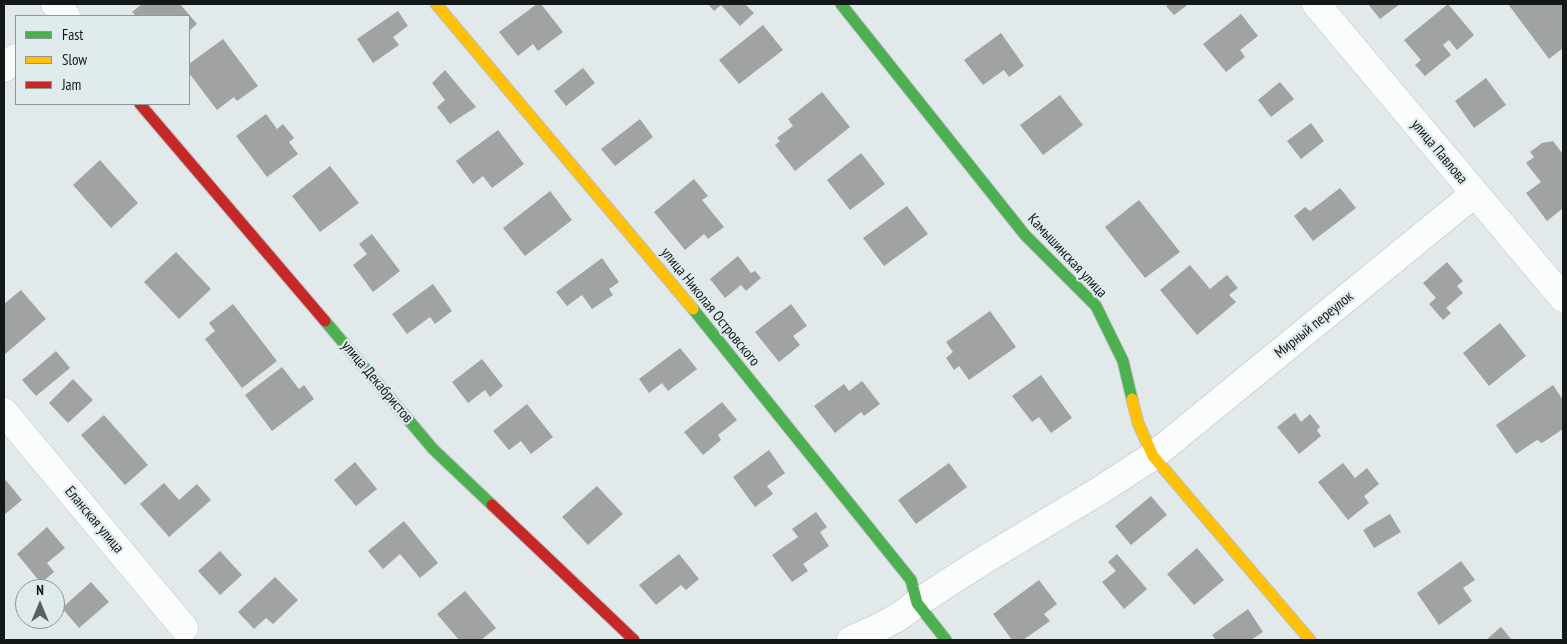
<!DOCTYPE html>
<html>
<head>
<meta charset="utf-8">
<style>
	body { margin:0 }
	#map { position:relative; width:1567px; height:644px; overflow:hidden; background:#e2e9ea; font-family:"PT Sans Narrow",sans-serif }
	canvas { display:block }
	.frame { position:absolute; inset:0; border:5px solid #131818; pointer-events:none }
	.legend { position:absolute; left:15px; top:15px; width:175px; height:90px; box-sizing:border-box; background:#dfebed; border:1px solid #8d9798; margin:0; padding:6px 9px; list-style:none; font-size:15px; color:#131818 }
	.legend li { display:flex; align-items:center; gap:10px; height:25px }
	.legend b { width:25px; border:1px solid #8d9798 }
	.north { position:absolute; left:15px; top:579px; width:50px; height:50px; box-sizing:border-box; background:#dfebed; border:1px solid #8d9798; border-radius:50%; rotate:0deg; font-size:14px; font-weight:700; line-height:20px; text-align:center; color:#131818 }
	.north::after { content:''; display:block; margin:auto; width:18px; height:22px; background:#5b6162; clip-path:polygon(50% 0,100% 100%,50% 72%,0 100%) }
</style>
</head>
<body>
<div id="map">
<canvas width="1567" height="644"></canvas>
<div class="frame"></div>
<ul class="legend">
<li><b style="height:6px;background:#4caf50"></b>Fast</li>
<li><b style="height:6px;background:#ffc107"></b>Slow</li>
<li><b style="height:6px;background:#c62828"></b>Jam</li>
</ul>
<div class="north">N</div>
</div>
<script>
const g = document.querySelector('canvas').getContext('2d');
g.lineJoin = 'round';
function paint(path, color) { g.fillStyle = color; g.fill(path, 'evenodd'); }
function strokePath(path, color, width, dash) { g.strokeStyle = color; g.lineWidth = width; g.lineCap = dash ? 'butt' : 'round'; g.setLineDash(dash || []); g.stroke(path); }
function drawText(font, color, halo, rows, align = 'center') {
  g.font = font + ' "PT Sans Narrow",sans-serif'; g.lineWidth = 4.5; g.setLineDash([]); g.textBaseline = 'middle'; g.strokeStyle = halo; g.fillStyle = color; for (const [text, x, y, turn = 0] of rows) {
    g.save(); g.translate(x, y); g.rotate((+turn || 0) * Math.PI / 180); g.textAlign = isNaN(turn) ? turn : align; if (halo) g.strokeText(text, 0, 0); g.fillText(text, 0, 0); g.restore();
  }
}
paint(new Path2D(`
	M142 4H180L197 24 189 31V16H136L132 12Z
	M537 4H541L563 32 538 51 533 44 518 56 499 32Z
	M708 4H745L754 13 740 26 721 5 714 11Z
	M1169 4H1189L1174 15 1166 6Z
	M1368 4H1400L1380 19Z
	M1448 4 1474 35 1457 50 1449 40 1443 45 1451 55 1425 76 1415 65 1421 60 1404 40Z
	M1508 4H1562L1563 6V48L1549 59Z
	M398 11 408 26 393 37 399 45 373 63 357 39Z
	M1241 14 1258 36 1240 50 1245 57 1226 72 1203 44Z
	M763 25 783 50 739 84 719 60Z
	M1001 33 1024 66 1009 77 1004 70 983 85 964 60Z
	M223 39 258 86 237 101 234 97 217 110 189 73V64Z
	M583 68 595 83 566 106 554 91Z
	M445 70 476 107 450 124 437 107 445 100 432 83Z
	M1486 78 1506 105 1474 128 1455 101Z
	M1280 82 1294 99 1271 117 1258 100Z
	M822 92 850 127 795 171 775 145 780 141 777 138 793 126 788 119Z
	M1060 95 1083 125 1043 155 1020 125Z
	M266 114 277 129 283 124 294 138 289 142 298 154 267 177 236 136Z
	M640 119 653 137 615 166 601 149Z
	M1311 123 1324 141 1301 159 1287 141Z
	M498 130 524 164 492 188 483 176 473 184 456 161Z
	M1553 141 1563 154V208L1547 221 1526 193 1541 182 1526 163 1534 157 1530 152 1542 143Z
	M861 153 885 184 850 210 827 180Z
	M100 160 138 203 111 228 73 185Z
	M330 166 359 203 320 232 292 196Z
	M694 179 708 196 702 200 724 227 708 239 704 234 685 250 654 212Z
	M1340 188 1356 208 1313 241 1294 216 1305 207 1310 211Z
	M550 191 572 220 525 256 503 228Z
	M1139 200 1180 252 1145 278 1105 227Z
	M907 206 928 234 884 266 863 238Z
	M372 234 400 271 373 292 353 265 367 254 359 244Z
	M176 252 211 289 179 319 144 282Z
	M738 256 751 273 755 271 761 278 746 291 741 285 725 298 710 279Z
	M602 258 619 282 609 289 613 295 592 309 582 295 567 306 556 292Z
	M1447 262 1463 281 1457 286 1463 293 1446 308 1451 313 1443 320 1429 304 1436 298 1423 283Z
	M1190 265 1210 289 1227 275 1238 288 1229 295 1236 302 1197 335 1160 290Z
	M433 284 452 311 435 324 430 317 407 334 392 314Z
	M21 290 46 319 4 355V304Z
	M233 304 277 361 242 388 205 339 215 331 209 323Z
	M791 304 807 326 793 336 800 345 779 362 755 332Z
	M990 311 1016 347 969 380 959 366 954 370 946 358 953 352 946 342Z
	M1500 323 1526 356 1489 386 1463 353Z
	M680 348 697 369 668 391 662 383 649 393 639 379Z
	M56 351 70 368 36 396 22 380Z
	M482 359 503 386 490 397 485 390 468 403 452 382Z
	M282 367 299 389 304 385 314 399 272 431 245 395Z
	M1041 375 1072 418 1051 433 1039 417 1032 422 1012 396Z
	M73 379 93 400 68 423 49 403Z
	M862 381 880 404 864 416 861 412 835 433 814 406 844 384 849 391Z
	M1553 385 1563 400V429L1542 443 1537 440 1516 454 1496 425Z
	M722 402 737 420 718 435 721 440 703 455 684 432Z
	M527 404 553 437 531 454 521 441 509 450 493 431Z
	M1295 413 1301 422 1310 414 1320 427 1317 430 1321 436 1299 454 1277 427Z
	M104 415 148 465 125 485 81 435Z
	M769 450 785 473 767 486 773 494 755 507 733 477Z
	M355 462 377 489 356 506 334 480Z
	M949 463 967 487 916 524 898 500Z
	M1343 463 1355 478 1367 468 1379 484 1364 496 1369 503 1348 520 1318 482Z
	M4 478 22 500 4 515Z
	M164 483 179 500 197 484 211 500 169 537 140 504Z
	M597 486 623 514 588 545 562 517Z
	M1151 496 1167 515 1131 545 1115 526Z
	M816 512 827 527 820 532 829 546 803 564 808 571 792 582 772 555 798 537 792 529Z
	M1390 514 1401 532 1374 548 1363 530Z
	M404 521 438 563 420 578 400 554 383 569 368 551Z
	M47 527 65 548 47 563 54 572 41 583 17 554Z
	M1197 548 1224 580 1194 605 1167 574Z
	M220 551 242 575 220 595 198 571Z
	M679 554 699 579 686 590 681 585 656 605 639 585Z
	M1117 554 1147 589 1124 609 1102 582 1116 571 1108 562Z
	M1461 561 1475 580 1463 588 1472 601 1439 625 1417 593Z
	M275 577 298 600 273 624 266 618 254 629 238 612Z
	M1039 580 1057 604 1044 614 1050 621 1023 640H1012L993 614Z
	M91 582 109 602 79 628 62 608Z
	M465 591 496 628 481 640H459L437 614Z
	M1248 609 1263 632 1251 640H1216L1212 635Z
	M1501 627 1512 640H1486Z`), '#a0a3a1');
const street = new Path2D(`
	M55 4 66 16
	M1316 4 1563 298
	M4 68 16 58
	M4 412 184 628
	M851 640 878 628 900 616 917 603 979 563 1099 491 1153 456 1474 194`);
const fast = new Path2D(`
	M841 4 1025 235 1096 306 1123 361 1132 399
	M693 309 911 580 917 603 946 640
	M325 321 433 449 492 505`);
const slow = new Path2D(`
	M436 4 693 309
	M1132 399 1138 423 1153 456 1310 640`);
const jam = new Path2D(`
	M140 104 325 321
	M492 505 634 640`);
strokePath(street, '#bcc1c2', 29);
strokePath(fast, '#bcc1c2', 13);
strokePath(slow, '#bcc1c2', 13);
strokePath(jam, '#bcc1c2', 13);
strokePath(street, '#fbfcfc', 28);
strokePath(fast, '#4caf50', 11);
strokePath(slow, '#ffc107', 11);
strokePath(jam, '#c62828', 11);
drawText('15px', '#131818', '#dfebed', [
	["улица Павлова",1439,152,50],
	["Камышинская улица",1067,256,47],
	["улица Николая Островского",710,307,51],
	["Мирный переулок",1314,325,-39],
	["улица Декабристов",377,382,50],
	["Еланская улица",94,520,50]
]);
</script>
</body>
</html>
